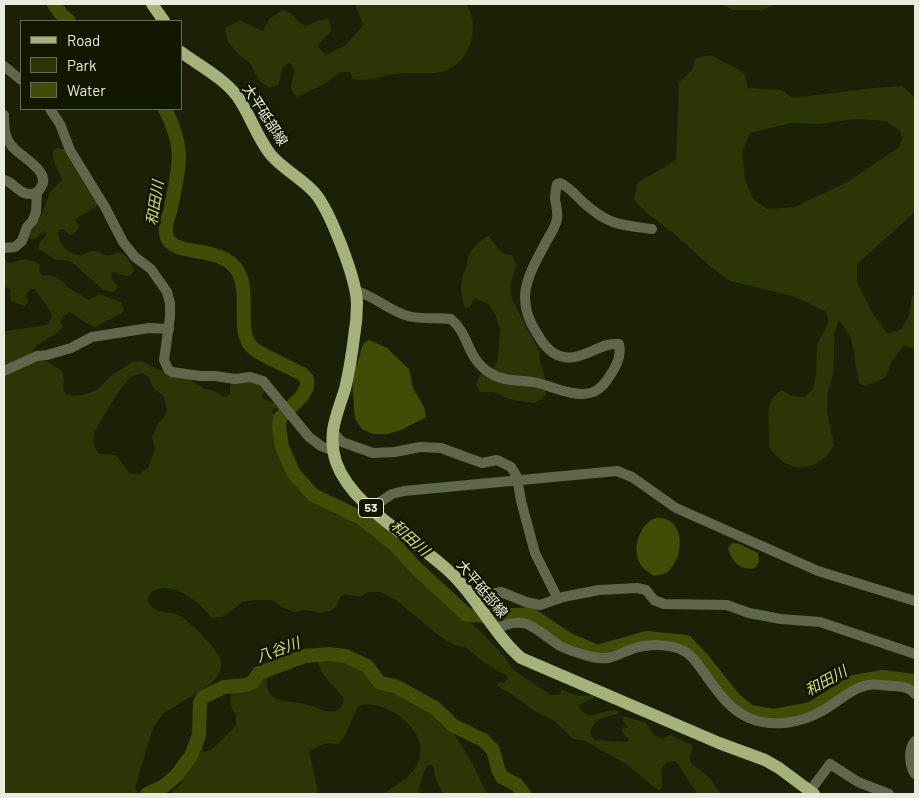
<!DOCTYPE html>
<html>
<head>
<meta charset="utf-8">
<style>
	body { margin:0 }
	#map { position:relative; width:919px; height:798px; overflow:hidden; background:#1b2006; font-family:Barlow,sans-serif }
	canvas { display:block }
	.frame { position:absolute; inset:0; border:5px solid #e8ecdc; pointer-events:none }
	.legend { position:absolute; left:20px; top:20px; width:162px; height:90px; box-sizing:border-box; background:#121700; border:1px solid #686c58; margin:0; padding:6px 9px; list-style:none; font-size:15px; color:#e8ecdc }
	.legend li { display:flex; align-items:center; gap:10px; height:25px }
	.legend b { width:25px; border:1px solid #686c58 }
</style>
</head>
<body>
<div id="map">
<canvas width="919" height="798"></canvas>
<div class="frame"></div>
<ul class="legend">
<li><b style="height:6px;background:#a5b27b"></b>Road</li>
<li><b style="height:14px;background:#2c3505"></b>Park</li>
<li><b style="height:14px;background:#414d06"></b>Water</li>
</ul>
</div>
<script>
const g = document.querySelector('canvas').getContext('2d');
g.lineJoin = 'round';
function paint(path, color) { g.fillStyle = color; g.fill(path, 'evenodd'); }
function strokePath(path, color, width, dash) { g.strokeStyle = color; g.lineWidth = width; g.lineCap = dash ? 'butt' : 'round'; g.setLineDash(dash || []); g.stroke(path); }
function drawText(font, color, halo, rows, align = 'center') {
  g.font = font + ' Barlow,"Noto Sans JP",sans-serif'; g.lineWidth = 5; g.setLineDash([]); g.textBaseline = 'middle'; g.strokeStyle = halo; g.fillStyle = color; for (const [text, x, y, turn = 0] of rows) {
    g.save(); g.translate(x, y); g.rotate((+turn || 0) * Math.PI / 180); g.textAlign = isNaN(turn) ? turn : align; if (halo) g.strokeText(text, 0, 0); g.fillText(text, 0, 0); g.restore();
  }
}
paint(new Path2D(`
	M355 4H466C481 27 471 61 445 71 436 75 407 72 394 74 377 76 372 82 353 79L350 72H341L324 84 297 97C286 88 294 82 294 70 293 67 291 65 290 62L283 68 278 85 269 88 259 80 250 63 239 55 228 42 225 28 242 20 247 24 263 31 269 19 283 10C298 15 294 21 306 26L319 20 329 19 331 31 317 46 326 55 346 45 363 25Z
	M722 4H776L762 10H732Z
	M711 55 744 73 748 88 781 90 793 98 874 88 902 86 915 98V212L857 264V281L872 313 888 334 902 329 909 315 912 296 915 294V348L903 346 892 361 885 378 865 386 859 383 851 337 839 320 835 331 833 375 828 391 827 412 834 445C817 474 788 475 769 447 771 427 761 402 782 390L792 396 805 397 813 389 816 375 817 345 829 321 826 312 796 297 730 281 712 268 672 232 648 214 634 200 637 183 676 160 679 82 692 70 696 58ZM855 119 886 121 900 131 902 140 898 148 849 181 795 207 767 209 753 199 745 180 742 152 750 133 791 123 819 124Z
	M57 148 64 149 98 203 97 206 75 219 79 228 75 233 70 235 63 229 59 230C56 241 66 253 78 255 84 256 87 251 93 251 104 251 105 260 118 252 127 255 131 262 134 271L130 276C123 276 118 272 111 272L112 279 118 286 114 292 103 290 72 262 66 260H56L39 249 40 242 47 235 45 232 44 231 35 239H30L28 236 42 214 50 192 62 180C59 169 51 162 53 151Z
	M488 236C497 243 498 256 512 255L516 265 510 286 512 299 539 351 540 361 545 378 546 394 542 399 534 403 508 399 494 392H480L476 385 480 375 494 367 498 358 500 329 495 314 489 304 474 298 470 307 465 308C460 294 459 279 467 266 466 253 476 243 488 236Z
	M4 257 8 263H13C23 257 30 260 40 264L39 272 42 275 56 277 62 281 67 287 89 300 99 294 121 302 124 309 122 313 95 327 86 323 70 312 64 315 60 322 63 326C56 339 36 339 33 353L39 361H47L62 371 64 381 63 389 66 394 72 396 82 395 97 390 113 374 133 362 142 361 161 371 189 379 203 388 215 391 223 397C235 395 227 391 231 383 245 382 256 379 266 390L262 395V398L279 405 282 409 281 411 275 408 272 410 275 418 273 428 277 434 276 445 283 463 290 474 311 497 354 518 385 540 425 582 483 634 504 656 512 669 551 695H559L562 690 579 696 592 695 595 697 578 705C589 727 603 706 619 711V714C604 717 596 717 590 732L592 737 595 740 627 742 629 740 622 732V729L628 727 623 721V716L646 723 654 735 662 739 670 735 692 745 693 748 690 757 691 763 710 778 720 794H697L678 764 674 761 666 763 661 769C661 777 663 782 661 789L658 790 626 764 585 741 573 739 552 719 536 712 507 691 501 689 497 685 498 683H504L507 680V676L483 662 467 648 454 645 437 634 396 600 380 592H368L360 597 345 594 340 597 337 605 331 611 321 613 306 610 293 612 280 606 272 600H256L242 602 234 609 221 617 212 618C201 605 183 588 164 588 161 588 156 590 152 591L147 600C155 617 167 609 180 616 190 621 216 648 220 658 224 669 217 679 209 685L163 714 153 728 135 788 139 794H4V331L42 326 48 324 52 317 50 310 34 289H30L26 295 28 302 24 306 11 301 10 289 4 287ZM141 373 148 376 153 388 164 396 167 411 162 420 158 423 152 437 155 450 148 468 139 474H130L116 455 99 454C95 448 92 443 94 436 94 429 124 382 130 378 132 376 137 375 141 373Z
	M349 649 369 660 380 680 385 682 393 683 415 698 432 705 440 711 471 761 487 794H443L435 777 434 768 432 765H428C423 773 418 786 419 794H384C397 784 413 777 419 760 430 730 384 697 358 706L345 736 338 744 326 743 309 751 318 792 316 794H170L182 783 181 767 190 748 198 725H200C202 734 200 743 204 752L211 750 236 726V716L230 704 231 695 238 685 256 674 296 655 297 661 292 669 271 675 267 679C265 707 291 699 308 705 321 708 340 721 344 699 336 686 319 676 318 660 327 649 336 651 349 649Z`), '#2c3505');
paint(new Path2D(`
	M369 340 387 348 409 369 413 388 424 407 426 417 401 430 387 434H373L362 429 355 419 352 380 363 344Z
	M656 518C687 516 685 560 666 573 663 574 658 575 654 576 647 571 640 567 638 559 633 544 641 523 656 518Z
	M732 543 739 544 758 553 759 562 755 568C740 571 732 562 728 548Z`), '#414d06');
strokePath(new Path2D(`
	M54 4 61 14 69 21
	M165 109C186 151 179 164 171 208 169 217 164 225 166 234 171 259 219 243 237 270 252 292 234 333 254 349 265 357 289 367 302 374L307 379V387L302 396 280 418 279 426 282 447 294 474 313 495 361 518 394 544 416 568 467 615 497 616 530 614 569 640 597 652 647 638 686 642 703 660 735 700 750 712 774 716 811 709 854 682 883 677 914 681 915 683
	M147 794 164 786 176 776 191 756 199 735 200 703 203 697 224 687 246 685 253 682 259 673 305 656 329 654 345 656 367 666 380 683 395 686 435 708 454 726 483 740 493 750 498 769 502 777 517 785 524 794`), '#414d06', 14);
strokePath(new Path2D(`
	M4 66 21 80
	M50 109 60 124 70 150 105 207 123 242 135 257 151 269 167 292 170 303V317L164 360 168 369 172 372 200 376H215L235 379 250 377 263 381 309 437 321 446 333 451
	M4 115C4 125 4 136 11 145 18 156 54 171 40 189 38 192 35 194 31 194 19 195 14 182 4 180
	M4 248 15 247 22 241 27 227 33 220 36 212 37 192
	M356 291C375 296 389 311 408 316 422 320 437 317 451 319 470 335 466 358 490 373 505 383 522 379 538 383 554 387 573 397 590 393 602 390 608 379 614 369 618 362 621 352 619 344 603 341 582 361 564 357 552 355 543 344 538 335 515 301 526 279 544 246 548 237 556 228 557 218 558 212 556 205 555 199 555 194 556 189 557 184L560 183C571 188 575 195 584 203 608 225 621 225 652 229
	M4 371 37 356 47 355 71 348 92 337 149 328 169 329
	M332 431 342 442 373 453 395 452 420 447 441 448 482 463 497 460 511 467 517 477 521 501 535 553 558 599
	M371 508 392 494 404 491 617 471 632 477 676 508 818 571 915 601
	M475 600 487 595 501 592 526 602 540 605 563 597 599 590 637 588 646 590 654 600 664 604 727 605 749 613 781 619 820 622 915 654
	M496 629C527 613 535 630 560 646 569 651 582 654 592 657 611 661 616 655 632 649 648 644 669 643 684 651 692 655 697 663 702 670 716 689 727 708 749 718 772 728 801 723 822 711 835 704 847 692 861 687 874 682 882 686 895 686 903 687 909 687 915 694
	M915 741C908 749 909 766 915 774
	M810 791 830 764 858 782 889 794`), '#61674d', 10);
strokePath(new Path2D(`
	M152 4 164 21
	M181 52C200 66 222 77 237 96 250 114 257 138 271 155 283 169 301 178 314 192 330 210 356 278 357 303 357 314 356 326 354 337 352 354 349 372 345 389 337 415 327 433 336 462 353 510 419 540 454 576 479 601 494 634 521 658L719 743 765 760 779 768 814 794`), '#a5b27b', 12);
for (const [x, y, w] of [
	[371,508,25]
]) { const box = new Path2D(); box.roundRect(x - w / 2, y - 9.5, w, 19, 4); g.fillStyle = '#121700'; g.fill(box); strokePath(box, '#e8ecdc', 1); }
drawText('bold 12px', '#e8ecdc', null, [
	["53",371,508]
]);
drawText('14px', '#e8ecdc', '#121700', [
	["大平砥部線",265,115,57],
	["大平砥部線",482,589,50]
]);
drawText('italic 15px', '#cadf83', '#121700', [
	["和田川",155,203,-81],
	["和田川",410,538,42],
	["八谷川",278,650,-20],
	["和田川",826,681,-29]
]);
</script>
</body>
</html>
